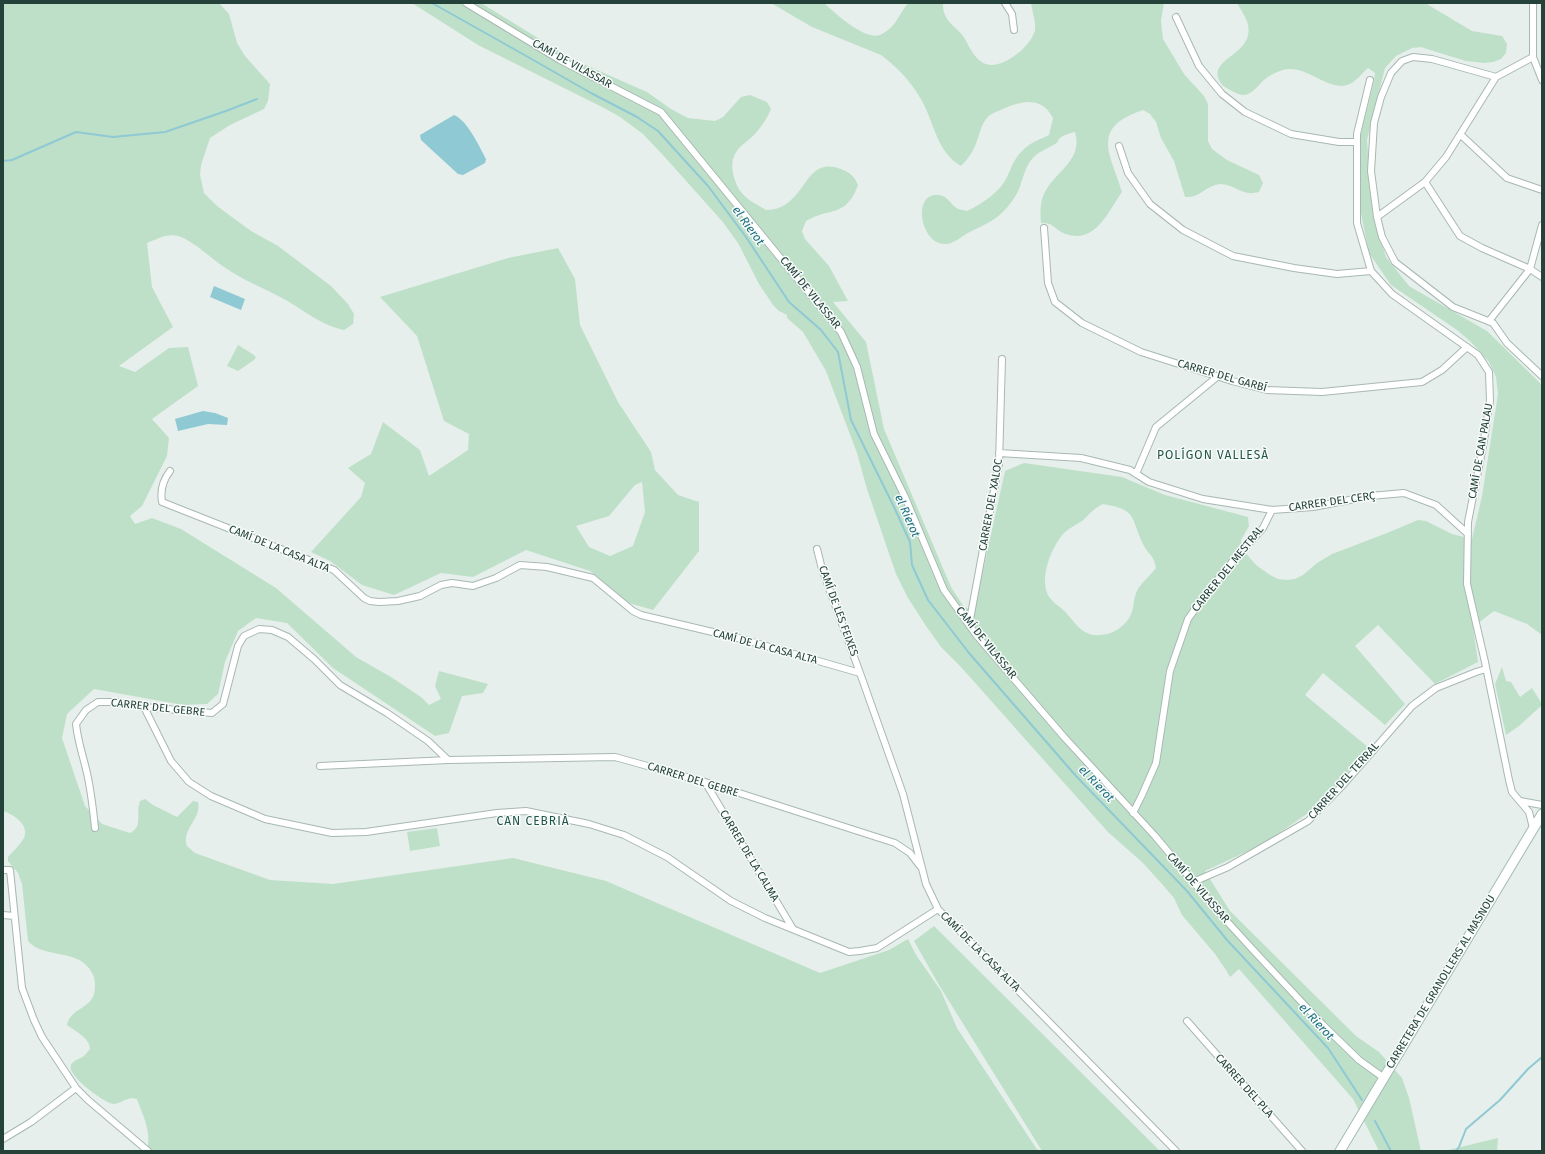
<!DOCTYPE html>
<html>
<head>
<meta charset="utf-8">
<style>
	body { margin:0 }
	#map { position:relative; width:1545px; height:1154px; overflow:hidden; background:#e6efeb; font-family:"Fira Sans",sans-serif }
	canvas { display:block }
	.frame { position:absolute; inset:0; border:4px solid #24423a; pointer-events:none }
</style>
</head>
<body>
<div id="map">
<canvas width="1545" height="1154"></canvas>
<div class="frame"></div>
</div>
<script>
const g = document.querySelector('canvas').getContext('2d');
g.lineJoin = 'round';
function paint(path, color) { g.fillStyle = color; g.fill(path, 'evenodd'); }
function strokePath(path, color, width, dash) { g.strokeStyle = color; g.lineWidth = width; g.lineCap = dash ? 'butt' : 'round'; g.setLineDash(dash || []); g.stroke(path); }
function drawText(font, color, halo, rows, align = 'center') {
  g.font = font + ' "Fira Sans",sans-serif'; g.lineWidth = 3; g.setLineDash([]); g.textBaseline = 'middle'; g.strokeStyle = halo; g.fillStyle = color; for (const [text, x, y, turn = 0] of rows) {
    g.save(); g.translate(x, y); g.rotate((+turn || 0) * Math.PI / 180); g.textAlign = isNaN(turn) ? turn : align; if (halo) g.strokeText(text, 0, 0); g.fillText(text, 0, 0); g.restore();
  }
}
paint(new Path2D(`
	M3 3H219L229 14 237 43 245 56 270 84 268 101 264 109 230 125 210 138 201 165 200 175 204 193 217 206 251 231 278 246 331 286 348 304 354 314 353 324 344 330C319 325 302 308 280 297 261 287 241 279 224 267 211 258 192 240 178 236 167 233 157 239 147 243L152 287 173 327 119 366 135 372 169 348 188 347 198 386 152 419 169 438 167 456 142 506 130 516 135 524 152 518 181 529 276 588 356 657 391 677 421 697 429 705 441 699 435 686 439 671 488 684 483 693 462 696 449 733 435 736 333 668 287 623 256 618 238 631 225 662 218 694 207 704 183 705 94 689 67 714 62 738 85 806 102 824 130 833C144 826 135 814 140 801L145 799 153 805 177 817 193 801 198 802C202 819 181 829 187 846L195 853 270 880 333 884 513 858 606 881 820 973 889 950 908 939 916 955 941 991 957 1028 1038 1151H147C152 1132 143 1116 137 1099 127 1096 122 1104 113 1104 103 1102 66 1075 71 1065 73 1060 80 1059 84 1056 86 1054 88 1051 90 1049 90 1038 75 1031 67 1025 71 1006 94 1010 95 988 95 982 95 978 92 973 79 947 44 960 28 941L22 884 18 873 8 861V857C13 851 20 845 24 838 30 825 13 814 3 811Z
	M412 3H481L572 59 647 92 671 109 688 118 715 121 723 117 741 97 750 95 767 102 771 109C767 119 761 127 754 135 748 141 739 146 735 154 729 165 734 182 741 192 747 200 758 205 766 210 775 210 784 207 791 200 808 185 812 158 841 169 851 173 854 176 858 185 846 218 830 207 806 221L802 231 805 239 829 266 848 301 833 302 866 342 884 429 951 587 964 607 974 611 1005 471 1024 463 1122 477 1165 495 1248 517 1249 526 1241 540 1243 550 1256 565 1270 575 1278 579 1286 580 1295 579 1303 575 1317 563 1332 554 1387 533 1418 520 1426 521 1452 534 1472 539 1482 496 1498 394 1496 377 1489 362 1471 342 1457 330 1391 285 1369 253 1360 208V138L1374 82 1375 73 1368 68C1362 73 1355 83 1347 85 1327 91 1306 64 1283 70 1276 72 1270 75 1264 80 1253 90 1249 101 1232 91 1228 89 1222 86 1220 82 1207 57 1254 56 1248 25 1246 17 1241 10 1237 3H1425L1472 31 1502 36 1507 44 1506 53 1501 59 1493 62 1484 63 1466 61 1430 50 1421 47 1412 48 1396 56 1385 68 1367 140 1373 217 1386 257 1409 286 1487 331 1542 385V635L1527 624 1494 611 1473 627 1478 662 1435 684 1378 625 1355 646 1405 704 1385 725 1323 673 1305 695 1369 748 1317 807 1263 844 1205 871 1230 911 1356 1036 1379 1052 1402 1078 1409 1098 1421 1151H1379L1353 1099 1239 969 1230 977 1226 970 1215 954 1182 915 1174 898 1162 884 1143 863 1108 832 1065 784 961 667 941 647 926 626 908 598 896 574 867 489 857 453 826 371 803 332 787 318V315L779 311 773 305 759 284 738 243 722 221 662 154 643 134 620 117 604 108 478 45ZM1103 504C1138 510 1130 517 1143 544 1148 555 1154 554 1156 568 1150 576 1143 581 1138 589 1130 604 1138 613 1121 627 1113 634 1097 638 1087 633 1078 629 1073 620 1067 614 1062 607 1052 603 1048 595 1039 577 1052 546 1064 533 1069 528 1076 525 1082 521 1089 515 1094 508 1103 504Z
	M771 3H824C835 13 867 43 882 34 895 28 900 13 908 3H943C943 7 943 11 945 15 949 24 957 28 963 36 969 45 974 60 986 64 1002 70 1032 46 1035 30 1036 22 1032 11 1031 3H1164L1161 21 1163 39 1184 74 1204 96 1208 104V141L1212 149 1227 160 1259 175 1263 183 1259 192C1241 197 1236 184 1220 184 1209 185 1203 193 1194 196 1191 197 1187 197 1185 197L1174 161 1161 138 1156 122 1150 114 1143 110C1089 128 1111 154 1122 192 1107 213 1095 246 1063 233 1058 231 1054 226 1050 224 1047 223 1043 223 1041 223 1040 211 1040 200 1046 190 1058 170 1083 159 1075 132 1069 133 1063 135 1059 139 1058 141 1057 143 1055 144 1047 149 1039 151 1032 159 1025 167 1023 179 1019 189 1015 199 1005 211 997 217 988 224 979 227 970 232 961 236 954 245 943 244 920 242 912 192 939 195 948 196 951 205 958 209 961 210 964 210 967 211 982 204 1000 192 1007 177 1012 166 1015 157 1025 148 1032 142 1041 139 1049 135L1053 118C1042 97 1024 100 1005 108 999 111 991 113 987 118 979 127 979 141 972 152 969 157 965 162 961 166 940 154 935 130 926 109 916 87 900 69 881 55L812 27Z
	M558 248 575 279 580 325 618 402 651 452 655 470 678 495 699 502V551L653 610 629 603 590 571 526 550 473 577 441 573 394 595 362 585 330 561 311 552 361 497 365 483 348 468 371 454 383 422 420 450 429 476 468 450 469 434 444 421 417 336 380 297 508 258ZM642 482 645 512 633 546 610 556 589 547 576 526 609 516 635 485Z
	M238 345 251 353 256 357 254 360 238 371 227 366Z
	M1502 667 1506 681 1511 682 1520 697 1532 688 1542 704V705L1519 726 1506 735 1495 684Z
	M437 828 440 846 410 851 407 832Z
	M934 926 1160 1151H1042L939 985 914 941Z
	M1498 1138 1497 1151H1444Z`), '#bfe0c8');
paint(new Path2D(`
	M454 115C468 121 479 146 486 159L485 163 463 175 458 174 421 140 420 135Z
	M214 286 245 299 241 310 210 297Z
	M203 411 215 413 228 418 227 425 208 424 178 431 175 419Z`), '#8ec9d4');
strokePath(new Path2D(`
	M432 3 521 53 591 93 637 117 658 131 708 186 746 237 789 302 821 330 838 352 851 420 894 507 910 542 912 565 928 600 969 653 1076 776 1187 891 1227 940 1328 1048 1362 1100
	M3 161 12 160 76 132 113 137 165 132 226 111 257 99
	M1375 1121 1391 1151
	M1456 1151 1459 1147 1466 1129 1500 1100 1528 1069 1542 1057`), '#8ec9d4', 2);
const street = new Path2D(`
	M466 3 560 60 661 112 841 332 857 367 874 434 905 497 944 590 977 636 1064 737 1155 836 1222 916 1255 952 1323 1025 1359 1060 1384 1078
	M1005 3 1012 14 1014 30
	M1176 17 1199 66 1222 94 1245 112 1291 134 1339 142H1357
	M1533 57 1542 80
	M1496 77 1432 59 1413 57 1402 61 1391 73 1381 97 1374 123 1371 171 1377 217 1382 237 1395 262 1453 307 1493 323 1507 343 1542 376
	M1370 80 1357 134V223L1371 271 1392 294 1478 355 1489 372 1490 401 1483 446 1468 522 1467 584 1485 662 1509 780 1512 792 1529 812 1533 828
	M1461 135 1507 178 1542 190
	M1119 146 1128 173 1150 204 1183 230 1233 256 1294 268 1337 274 1371 271
	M1425 182 1460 236 1482 248 1530 269 1542 277
	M1377 217 1425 182 1446 157 1496 77 1533 57V3
	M1044 228 1048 283 1055 302 1082 323 1141 352 1232 381 1267 390 1322 392 1422 382 1442 370 1467 347
	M1489 321 1530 269 1542 225
	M999 453 1081 458 1130 470 1149 482 1203 499 1272 510 1313 507 1370 496 1404 493 1436 505 1468 534
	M170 471C163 480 160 490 162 502L334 570 364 598 370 601 379 602 398 601 420 596 441 585 452 583 473 586 496 578 520 565 547 567 593 578 633 611 641 615 742 639 860 673 903 794 926 884 938 909 1176 1151
	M1136 474 1156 427 1217 377
	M817 549 822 569 860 673
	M969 625 999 463 1002 359
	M144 707 171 761 189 782 211 796 265 819 332 833 366 832 497 813 526 811 589 824 624 835 667 857 731 901 765 918 849 952 860 951 877 948 938 909
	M320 766 448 760
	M705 782 793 929
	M1520 801 1542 805
	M1133 813 1142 795 1156 763 1170 671 1188 619 1205 595 1233 561 1263 528 1272 510
	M95 828C93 808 91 789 86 769 82 752 78 742 76 724L86 710 98 702H116L144 707 212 713 223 704 238 646 244 636 259 629 272 630 288 637 314 659 340 685 387 713 428 741 448 760 615 757 705 782 895 843 910 853 920 866
	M3 870H10L22 988 34 1020 42 1037 76 1088 88 1100 148 1151
	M1193 882 1228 867 1308 821 1342 786 1412 706 1436 688 1476 672 1486 669
	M3 915 14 916
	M1187 1021 1302 1151
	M3 1139 31 1122 76 1088`);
const secondary = new Path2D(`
	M1340 1151 1542 814`);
strokePath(street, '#a8b8b2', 8);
strokePath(secondary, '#a4bbb3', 11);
strokePath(street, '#fff', 6);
strokePath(secondary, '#fff', 9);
drawText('11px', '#24423a', '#f7fbf9', [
	["CAMÍ DE VILASSAR",572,64,29],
	["CAMÍ DE VILASSAR",810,293,51],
	["CARRER DEL GARBÍ",1222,376,16],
	["CAMÍ DE CAN PALAU",1481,451,-80],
	["CARRER DEL CERÇ",1332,502,-8],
	["CARRER DEL XALOC",991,505,-80],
	["CAMÍ DE LA CASA ALTA",279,549,22],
	["CARRER DEL MESTRAL",1228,569,-51],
	["CAMÍ DE LES FEIXES",838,611,70],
	["CAMÍ DE VILASSAR",986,643,51],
	["CAMÍ DE LA CASA ALTA",765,647,15],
	["CARRER DEL GEBRE",158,708,6],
	["CARRER DEL GEBRE",693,780,17],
	["CARRER DEL TERRAL",1344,781,-48],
	["CARRER DE LA CALMA",749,856,59],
	["CAMÍ DE VILASSAR",1198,888,49],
	["CAMÍ DE LA CASA ALTA",980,952,45],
	["CARRETERA DE GRANOLLERS AL MASNOU",1441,982,-59],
	["CARRER DEL PLA",1244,1086,48]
]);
drawText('italic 12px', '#1c6f80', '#f7fbf9', [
	["el Rierot",748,226,54],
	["el Rierot",907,516,66],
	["el Rierot",1096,784,46],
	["el Rierot",1316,1022,47]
]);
g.letterSpacing = '1px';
drawText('12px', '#1f5548', '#f7fbf9', [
	["POLÍGON VALLESÀ",1213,456],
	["CAN CEBRIÀ",533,822]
]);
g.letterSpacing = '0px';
</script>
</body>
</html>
